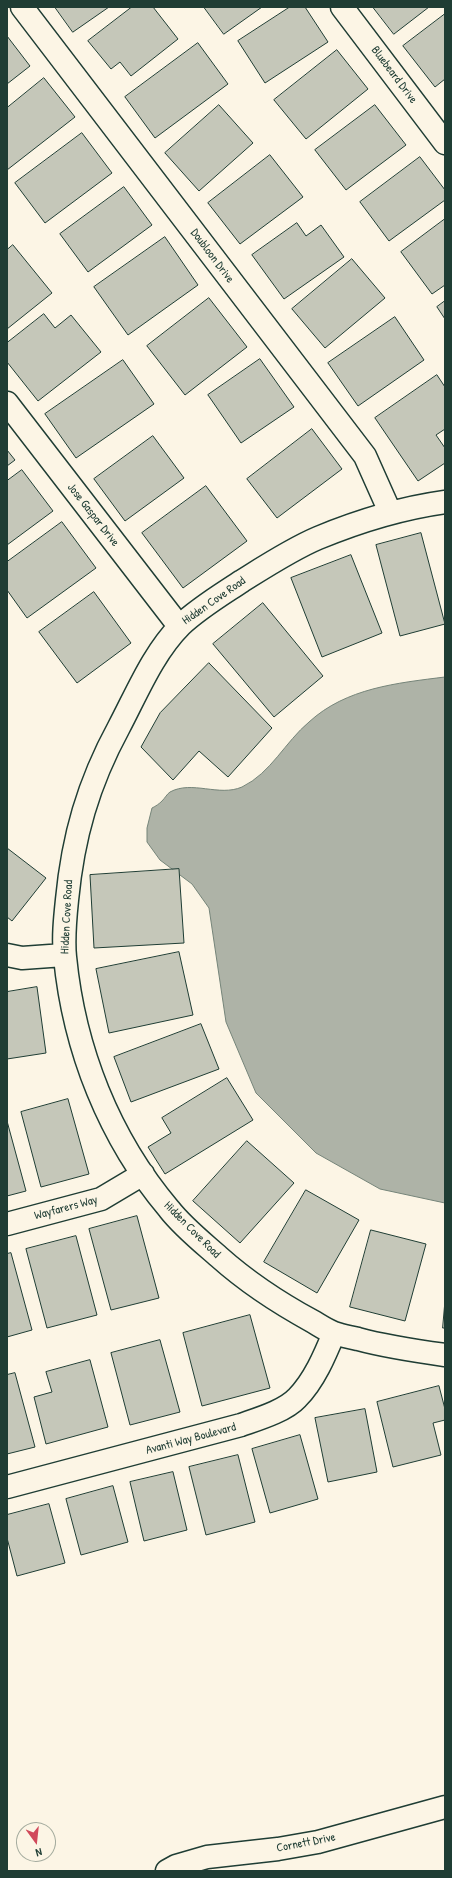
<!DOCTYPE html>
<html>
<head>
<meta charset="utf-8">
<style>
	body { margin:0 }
	#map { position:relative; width:452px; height:1878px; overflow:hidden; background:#fcf5e5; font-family:"Patrick Hand",sans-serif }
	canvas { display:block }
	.frame { position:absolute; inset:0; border:8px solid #1f3d34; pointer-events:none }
	.north { position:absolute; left:16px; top:1822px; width:40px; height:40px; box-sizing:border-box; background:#fcf5e5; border:1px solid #a4ab9e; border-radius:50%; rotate:165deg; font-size:11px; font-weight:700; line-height:16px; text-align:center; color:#1f3d34 }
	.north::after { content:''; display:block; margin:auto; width:14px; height:18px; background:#d1495b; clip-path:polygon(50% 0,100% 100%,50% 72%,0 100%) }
</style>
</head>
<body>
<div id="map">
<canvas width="452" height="1878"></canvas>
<div class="frame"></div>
<div class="north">N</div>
</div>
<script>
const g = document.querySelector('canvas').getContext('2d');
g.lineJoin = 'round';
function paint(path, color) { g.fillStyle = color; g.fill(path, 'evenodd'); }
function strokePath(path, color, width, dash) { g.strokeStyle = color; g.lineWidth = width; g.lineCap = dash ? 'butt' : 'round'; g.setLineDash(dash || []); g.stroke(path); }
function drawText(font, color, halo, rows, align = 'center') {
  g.font = font + ' "Patrick Hand",sans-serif'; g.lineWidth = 4; g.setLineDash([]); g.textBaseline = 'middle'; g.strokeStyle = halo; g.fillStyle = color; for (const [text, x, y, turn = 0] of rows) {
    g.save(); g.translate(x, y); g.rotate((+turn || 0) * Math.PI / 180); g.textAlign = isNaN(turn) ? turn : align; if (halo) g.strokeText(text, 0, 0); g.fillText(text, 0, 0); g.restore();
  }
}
const water = new Path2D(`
	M445 677V1203L380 1189 316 1153 256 1093 226 1022 209 908 192 884 160 860 147 842V828L152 808C156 806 159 804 162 801 165 798 167 794 170 792 192 780 219 797 242 787 271 773 285 742 309 722 346 688 397 683 445 677Z`);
paint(water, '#aeb3a7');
strokePath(water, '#758479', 1);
const building = new Path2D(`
	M55 7H109L73 32Z
	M132 7H153L178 39 131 76 120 62 111 69 88 41Z
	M204 7H262L224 34Z
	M290 7H305L328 42 265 83 238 41Z
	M373 7H429L394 34Z
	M445 14V79L435 87 403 46Z
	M7 36 30 66 7 84Z
	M198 43 228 84 155 138 125 97Z
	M337 50 368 89 306 139 274 100Z
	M44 78 75 117 7 170V108Z
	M219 105 253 143 199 191 165 153Z
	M375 105 406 145 346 190 315 150Z
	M82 133 112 173 45 223 15 183Z
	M270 155 303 197 240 244 208 203Z
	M420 157 445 190V200L389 241 360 202Z
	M124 187 152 225 88 272 60 234Z
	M445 219V285L432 294 401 252Z
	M297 223 306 236 321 225 344 257 284 299 252 255Z
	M165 237 198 285 128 335 94 287Z
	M13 245 52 293 7 329V250Z
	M352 259 385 298 325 348 292 309Z
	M209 298 247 347 185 395 147 346Z
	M445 301V319L437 307Z
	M44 314 55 328 71 315 101 352 38 401 7 362V343Z
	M395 317 424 360 358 406 328 363Z
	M260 359 294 407 241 443 208 395Z
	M123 360 154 404 76 458 45 414Z
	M437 375 445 387V429L436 435 445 448V463L418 481 375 418Z
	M312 429 342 469 277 518 247 479Z
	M153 436 184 478 125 521 94 479Z
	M7 450 15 460 7 466Z
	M22 470 53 511 7 545V481Z
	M206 486 247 541 183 588 142 533Z
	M62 522 96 568 27 618 7 590V562Z
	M421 533 445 624 400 636 376 545Z
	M351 555 382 633 322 657 291 578Z
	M94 592 131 643 77 683 39 632Z
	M263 603 323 676 274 717 213 644Z
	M209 663 272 728 228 777 199 751 173 780 141 747 160 713Z
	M7 848 46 878 12 921 7 917Z
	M179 869 184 943 94 948 90 875Z
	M179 952 193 1015 109 1033 96 969Z
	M37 987 46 1053 7 1059V992Z
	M201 1024 219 1069 131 1102 114 1057Z
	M227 1078 253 1120 165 1174 148 1147 171 1133 162 1118Z
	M68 1099 89 1174 41 1187 21 1112Z
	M7 1121 26 1191 7 1196Z
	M247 1141 294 1183 240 1243 193 1201Z
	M306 1190 359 1220 317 1293 264 1262Z
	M137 1216 159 1298 111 1310 89 1229Z
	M371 1230 426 1244 405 1321 350 1307Z
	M76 1236 97 1315 47 1328 26 1249Z
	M11 1253 32 1330 7 1337V1254Z
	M445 1301V1328H443Z
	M250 1315 270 1388 202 1406 183 1333Z
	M160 1340 180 1412 130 1425 111 1353Z
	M90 1360 108 1427 46 1444 34 1397 52 1392 46 1372Z
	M15 1373 35 1447 7 1454V1375Z
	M439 1386 445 1409V1420L433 1423 441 1455 393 1467 377 1402Z
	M365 1409 377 1472 328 1482 315 1418Z
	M300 1435 318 1499 270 1513 252 1449Z
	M238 1455 255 1522 206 1535 189 1467Z
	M173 1472 187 1530 144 1541 130 1482Z
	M113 1486 128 1542 81 1555 66 1499Z
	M49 1504 65 1563 17 1576 7 1538V1515Z`);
paint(building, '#c5c7b9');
strokePath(building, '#1f3d34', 1);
const minor = new Path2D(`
	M22 7 365 456 390 512
	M342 7 445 143
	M7 403 179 626
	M445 502C402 508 359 521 318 538 292 549 266 566 242 581 221 595 199 608 181 625 153 653 137 693 119 727 88 784 73 837 67 900 65 919 63 938 65 957 74 1049 109 1138 169 1209 183 1227 202 1242 219 1257 247 1282 279 1303 312 1321 319 1325 326 1330 334 1333 342 1336 350 1337 358 1339 387 1347 416 1351 445 1355
	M7 955 22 958 64 955
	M7 1224 101 1199 143 1174
	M7 1487 241 1425C258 1419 285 1411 297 1398 314 1381 325 1355 334 1333
	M167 1871 176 1866 207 1857 278 1849 318 1842 445 1807`);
strokePath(minor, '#1f3d34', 25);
strokePath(minor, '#fcf5e5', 22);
drawText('12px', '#1f3d34', '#fcf5e5', [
	["Bluebeard Drive",394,75,53],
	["Doubloon Drive",212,256,53],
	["Jose Gaspar Drive",93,515,52],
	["Hidden Cove Road",214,601,-35],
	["Hidden Cove Road",67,917,-87],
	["Wayfarers Way",66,1208,-15],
	["Hidden Cove Road",192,1230,45],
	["Avanti Way Boulevard",191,1439,-15],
	["Cornett Drive",306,1843,-11]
]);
</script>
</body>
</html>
